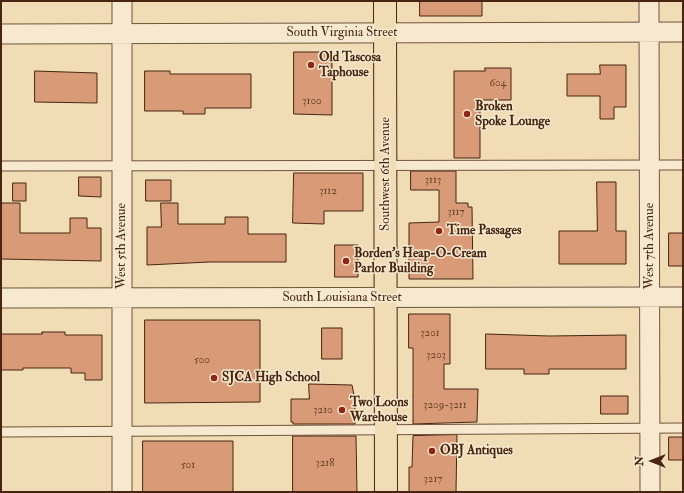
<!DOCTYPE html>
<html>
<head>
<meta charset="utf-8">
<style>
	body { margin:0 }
	#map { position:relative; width:684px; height:493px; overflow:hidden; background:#f1ddb5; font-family:"IM FELL Double Pica",serif }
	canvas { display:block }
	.frame { position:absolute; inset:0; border:2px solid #472512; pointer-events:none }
	.north { position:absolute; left:632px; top:441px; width:40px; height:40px; -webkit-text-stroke:3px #f6e9cf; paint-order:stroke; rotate:270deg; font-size:11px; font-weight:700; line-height:16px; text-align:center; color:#472512 }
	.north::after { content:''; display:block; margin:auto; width:14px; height:18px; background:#472512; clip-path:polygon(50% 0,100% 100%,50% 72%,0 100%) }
</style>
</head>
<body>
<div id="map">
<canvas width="684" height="493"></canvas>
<div class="frame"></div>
<div class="north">N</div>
</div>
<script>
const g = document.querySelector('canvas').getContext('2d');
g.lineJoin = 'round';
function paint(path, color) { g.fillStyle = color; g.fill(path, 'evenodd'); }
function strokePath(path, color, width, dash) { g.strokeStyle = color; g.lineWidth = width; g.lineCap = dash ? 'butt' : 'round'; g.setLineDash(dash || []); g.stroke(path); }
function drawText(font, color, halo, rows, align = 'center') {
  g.font = font + ' "IM FELL Double Pica",serif'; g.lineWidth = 3; g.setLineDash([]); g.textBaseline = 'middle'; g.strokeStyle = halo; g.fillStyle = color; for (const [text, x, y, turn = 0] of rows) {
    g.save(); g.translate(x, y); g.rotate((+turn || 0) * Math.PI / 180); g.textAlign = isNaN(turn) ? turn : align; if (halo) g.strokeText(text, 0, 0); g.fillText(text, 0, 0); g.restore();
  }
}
const building = new Path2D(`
	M420 1H482V16H420Z
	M294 52H332V115L294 114Z
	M600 65H626V107H614V119H600V96H567V74H600Z
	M485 68H511V100H480V158H454V71H485Z
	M35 71 97 73V103L35 102Z
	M145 71H170V74H251V108H205V114H183V111H145Z
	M411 171H456V203H468V207H472L473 279H409V223L439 222V190H411Z
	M294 173H363V211H324V224L293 223Z
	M79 177H101V197L79 196Z
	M146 180H171V201H146Z
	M597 182H616V231H626V264H559V231H597Z
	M13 183H26V201H13Z
	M1 203H20V233H70V218H87V228H101V261L1 259Z
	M161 203H178V224H225V217H248V234H286V262H209L147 265V227H161Z
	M669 233H683V266H669Z
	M335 245H358V277H335Z
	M409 314H450V364H444V389H478L477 422 413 424V348H409Z
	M145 320H260V402L145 403Z
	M322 328H342V359H322Z
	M42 332H65V335H102V380H85V373H71V368H23V370H1V334H42Z
	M486 334 549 336 626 335V369H549V374H524V369H486Z
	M309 384 352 385 355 400V424H293V422H291V399H309Z
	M601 396H628V414H601Z
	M457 435 456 492H409V467H412L413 436Z
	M293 436H356L357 492H293Z
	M669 437H683V460H669Z
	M143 441H233V492H143Z`);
paint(building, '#d99b77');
strokePath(building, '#472512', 1);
const service = new Path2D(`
	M1 166 683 165
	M1 432 683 428`);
const minor = new Path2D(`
	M122 1V492
	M649 1 650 492
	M1 34 683 32
	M1 298 683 297`);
const primary = new Path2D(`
	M385 1 386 492`);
strokePath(service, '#72533b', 11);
strokePath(minor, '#72533b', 21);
strokePath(primary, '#472512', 24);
strokePath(service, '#f6e9cf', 9);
strokePath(minor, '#f6e9cf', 19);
strokePath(primary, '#f1ddb5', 22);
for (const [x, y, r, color] of [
	[311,65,4,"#8f2418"],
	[467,114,4,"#8f2418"],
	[439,231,4,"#8f2418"],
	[346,261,4,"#8f2418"],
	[214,378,4,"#8f2418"],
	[342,410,4,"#8f2418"],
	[432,451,4,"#8f2418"]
]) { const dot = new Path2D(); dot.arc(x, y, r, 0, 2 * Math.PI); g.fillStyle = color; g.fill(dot); strokePath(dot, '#f6e9cf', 1.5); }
drawText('11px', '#6c422b', null, [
	["604",498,84],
	["3100",312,102],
	["3113",433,181],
	["3112",328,192],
	["3117",456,213],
	["3201",430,334],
	["3203",436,356],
	["500",202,361],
	["3209-3211",445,406],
	["3210",323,411],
	["3218",325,464],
	["501",188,466],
	["3217",433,480]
]);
drawText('13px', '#472512', '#f6e9cf', [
	["South Virginia Street",342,33],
	["Southwest 6th Avenue",386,174,-90],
	["West 5th Avenue",122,246,-90],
	["West 7th Avenue",650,246,-90],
	["South Louisiana Street",342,298]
]);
drawText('bold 13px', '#472512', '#f6e9cf', [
	["Old Tascosa",319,58],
	["Taphouse",319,73],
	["Broken",475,107],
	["Spoke Lounge",475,122],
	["Time Passages",447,231],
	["Borden's Heap-O-Cream",354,254],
	["Parlor Building",354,269],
	["SJCA High School",222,378],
	["Two Loons",350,403],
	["Warehouse",350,418],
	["OBJ Antiques",440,451]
], 'left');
</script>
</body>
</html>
